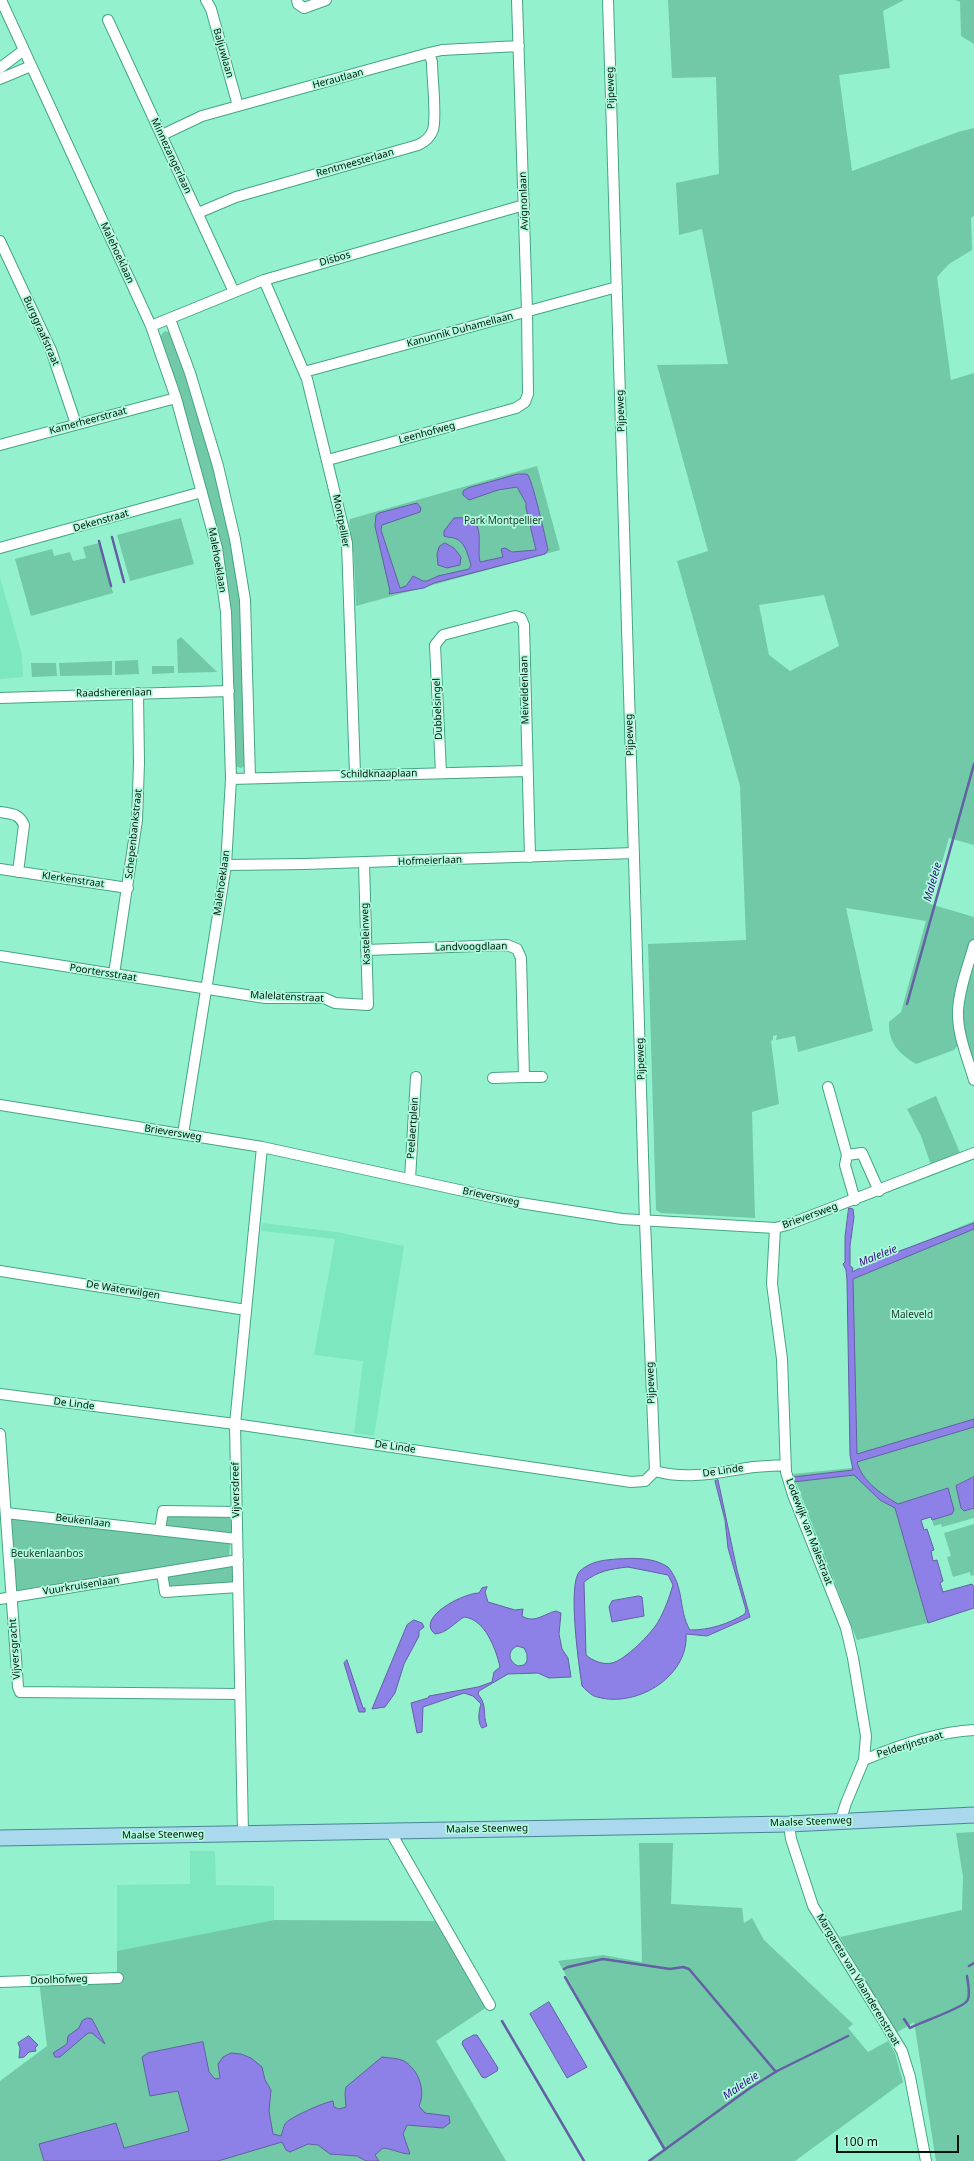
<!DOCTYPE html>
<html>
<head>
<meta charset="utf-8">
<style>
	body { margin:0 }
	#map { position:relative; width:974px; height:2161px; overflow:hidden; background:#93f2cd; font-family:"Noto Sans",sans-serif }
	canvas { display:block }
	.scale { position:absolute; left:836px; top:2135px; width:123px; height:18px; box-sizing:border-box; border:2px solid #00150b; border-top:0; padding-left:5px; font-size:12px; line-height:14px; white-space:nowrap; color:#00150b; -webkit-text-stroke:3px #b1fbdd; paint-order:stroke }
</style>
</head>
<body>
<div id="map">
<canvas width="974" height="2161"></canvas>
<div class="scale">100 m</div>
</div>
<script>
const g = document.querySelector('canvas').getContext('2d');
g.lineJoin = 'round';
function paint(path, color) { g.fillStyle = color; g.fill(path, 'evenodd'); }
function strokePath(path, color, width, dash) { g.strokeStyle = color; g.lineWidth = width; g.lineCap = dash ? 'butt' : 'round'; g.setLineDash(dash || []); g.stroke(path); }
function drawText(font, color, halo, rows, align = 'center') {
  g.font = font + ' "Noto Sans",sans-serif'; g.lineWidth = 3.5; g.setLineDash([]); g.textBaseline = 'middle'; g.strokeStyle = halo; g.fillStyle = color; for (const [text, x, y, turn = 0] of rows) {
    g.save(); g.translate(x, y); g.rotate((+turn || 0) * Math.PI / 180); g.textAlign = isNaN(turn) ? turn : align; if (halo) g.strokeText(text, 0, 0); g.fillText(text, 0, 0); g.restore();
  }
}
paint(new Path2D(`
	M0 577 22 655 23 677 0 679Z
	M262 1223 337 1232 404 1246 374 1436 354 1433 363 1361 314 1355 335 1239 261 1231Z
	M190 1851H215L216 1885 274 1886V1920L117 1951V1885L190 1884Z`), '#7de7bf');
paint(new Path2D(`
	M668 0H904L883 11 890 68 839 75 852 171 958 132 974 128V216L971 218 972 250 949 264 937 277 951 380 974 373V845L949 838 930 904 974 917V1077L962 1040 954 1050 916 1064C899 1054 888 1042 889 1022L901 1012 926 921 846 908 873 1031 798 1052 795 1036 776 1040 777 1035 773 1036V1040L771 1041 779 1104 752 1112 755 1218 661 1213 656 1210 648 944 746 940 740 786 677 561 708 551 657 365 728 364 702 229 679 235 676 183 719 174 716 77 672 78ZM824 595 839 646 790 671 769 655 759 605Z
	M955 0H974V44L961 36 960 2Z
	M165 331 172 333 203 429 232 538 242 599 247 765 241 768 235 766 228 597 161 341 160 336Z
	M537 466 560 550 356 606 354 557 349 523 350 519Z
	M181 518 194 564 130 581 117 535Z
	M99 543 113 593 31 616 15 559 52 549 54 556 70 552 73 561 86 558 83 547Z
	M181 637 217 672 178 673 177 640Z
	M138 660 139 674 115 675V661Z
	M112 661V675L60 676 59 663Z
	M31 663H56L57 676 32 677Z
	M152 666H174V673L152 674Z
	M936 1096 961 1155 932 1168 921 1136 907 1109Z
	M974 1221V1477L956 1486 965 1511 974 1508V1518L942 1527 941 1524 934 1526 932 1520 952 1514 947 1488 898 1504 895 1508 928 1623 857 1640 793 1474 852 1468 850 1273Z
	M168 1515 231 1516 233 1532 230 1535 166 1527 164 1522Z
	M11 1517 230 1543 229 1559 15 1592Z
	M974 1524V1575L971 1576 970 1572 953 1577 947 1557 951 1556 944 1533Z
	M232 1565 234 1567 233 1583 168 1587 167 1575Z
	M974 1832V2161H936L914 2022 896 2033 840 1937 962 1910 963 1877 956 1833Z
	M639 1843H673L671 1904 742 1908 744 1923 752 1918 764 1940 853 2024 848 2028 868 2052 888 2041 895 2053 903 2082 795 2161H649L664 2151 558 1961 603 1955 642 1962Z
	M274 1920 441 1921 490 2005 436 2041 506 2161H0V2081L47 2046 39 1981 117 1978V1951Z`), '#71c9a7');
const water = new Path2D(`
	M518 474H527C532 477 546 540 548 550L545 554 434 583 424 588 389 594 390 591 375 526 376 515 379 513 417 503 421 508 420 512 382 525 381 530 400 588 406 586 413 576 423 581H427L438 576 469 569 471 565C468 556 466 544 457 539 454 537 448 538 444 536V531L454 518C489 515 476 542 480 562L503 557 501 549 505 548 512 552 536 550 526 508V503L517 487 498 490 469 500 463 495V491L468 488Z
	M445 543 454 548 461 557 460 565 447 568 438 565 437 554 439 547Z
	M849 1208 853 1209 854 1217 850 1246V1266L853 1268 852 1272 881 1258 974 1223V1229L853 1279 857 1454 974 1419V1427L857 1462C862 1481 881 1494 898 1504L948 1488 954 1510 952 1514 932 1520 931 1517 921 1520 924 1530 927 1529 934 1550 931 1551 933 1561 937 1560 943 1581 940 1583 943 1592 972 1584 974 1587V1608L928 1623 895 1508 880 1500 854 1475 793 1482 792 1479 793 1477 853 1470 850 1455 847 1280 846 1270 843 1264 845 1262V1237Z
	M974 1477V1508L964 1511 961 1508 956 1486Z
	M718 1480 737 1570 750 1617 707 1636 686 1634C689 1678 633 1710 594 1696 590 1694 585 1689 582 1686 579 1666 567 1583 580 1571 591 1561 604 1560 617 1559 634 1558 653 1557 668 1567 685 1587 678 1610 690 1630 710 1630 728 1624 745 1614L746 1610 728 1548 725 1520 715 1481ZM628 1567 668 1575 673 1585C669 1598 665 1610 658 1622 651 1634 625 1660 612 1663 603 1665 593 1661 586 1655L584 1582C598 1571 610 1569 628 1567Z
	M487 1587 485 1592 488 1602 515 1610 523 1609 522 1616C535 1624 543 1614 556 1611L561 1613 559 1634 562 1649 568 1658 571 1677 549 1678 538 1673 508 1674 479 1691 478 1694C488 1706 482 1714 487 1726L482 1728C477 1722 479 1710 481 1704L473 1696 464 1693 423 1707 422 1732 417 1733 411 1703 428 1698 429 1696 478 1687 492 1682 494 1672 500 1667C496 1649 485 1619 464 1617 454 1623 447 1633 435 1634 415 1618 463 1593 479 1593L482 1588ZM517 1646 524 1648 527 1654V1661L524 1665 518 1666C508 1661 507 1651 517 1646Z
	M639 1596 642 1597 644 1616 612 1622 609 1607 612 1601Z
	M414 1620 422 1623 424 1627 419 1631V1636L404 1664 395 1693 385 1707 372 1709 407 1625Z
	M347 1660 363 1708H365V1712H359L358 1709 344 1663Z
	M549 2002 587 2067 567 2078 530 2014Z
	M88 2018 92 2019 105 2044 92 2033H88L60 2057H55L53 2053 67 2044 68 2036 79 2028 82 2021Z
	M474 2035H477L498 2068 497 2071 485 2078 482 2077 462 2044 463 2041Z
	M29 2036 38 2045 35 2048 36 2051 29 2052 24 2057 19 2058 20 2048 18 2043Z
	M203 2042 209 2072 215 2079 220 2078 218 2064 223 2057 231 2053 241 2054 251 2058 262 2067 265 2080 271 2090 269 2111 273 2134 281 2136C283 2131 283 2128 285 2124 288 2118 325 2102 333 2101L334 2107 339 2109 346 2107 345 2094 346 2087 382 2057C389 2058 398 2058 404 2061 419 2070 426 2091 419 2106L425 2113 449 2116 450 2123 443 2128 407 2125 403 2134 410 2154C401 2154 393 2149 383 2148L375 2155 379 2161H366L357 2156 330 2154 318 2145 308 2144 290 2152 286 2150 282 2142 218 2161H44L39 2144 116 2123 124 2148 189 2131 178 2091 150 2096 142 2057 148 2053Z`);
paint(water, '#8d80e6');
strokePath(water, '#6360a4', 1);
strokePath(new Path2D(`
	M112 537 124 582
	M99 541 111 586
	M907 1004 974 764
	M969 1966 974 1963
	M564 1969 568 1967 603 1959 670 1969 683 1967 689 1969 776 2072
	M565 1977 665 2150
	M904 2019 910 2028C921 2022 963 2008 967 2001 971 1996 968 1983 967 1976
	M502 2021 584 2161
	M649 2161 750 2088 777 2071 848 2036`), '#6360a4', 2.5);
const street = new Path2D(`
	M1 0 151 326 176 398 217 548 226 612 231 779 226 865 183 1134
	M206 0 211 9 238 106
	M297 0 298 4 304 8 326 0
	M608 0 645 1221 655 1471
	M108 20 234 292
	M0 68 24 50
	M0 79 31 66
	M162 135 202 116 429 53 442 50 519 46
	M198 213 236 197 418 145C425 142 430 138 433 130 437 115 432 79 432 62L429 53
	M0 241 51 350 76 424
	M264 280 307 379 347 543 355 774
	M170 319 190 373 218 466 235 539 245 600 250 778
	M151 326 264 280 524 205
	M304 372 617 287
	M0 445 176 398
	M328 460 516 408 525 402 528 394 527 311 517 0
	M0 548 202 492
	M0 698 229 691
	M441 773 435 645 443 635 515 616 521 618 524 625 530 857
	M231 779 527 771
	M0 812C11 814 19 813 24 825L18 872
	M226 865 305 864 634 853
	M0 869 128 888
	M974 945C968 966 959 989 958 1011 957 1034 968 1059 974 1080
	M366 950 507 945 517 949 521 958 524 1077 493 1078
	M0 956 265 998H324L335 1003 368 1005 364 863
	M114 974 137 820 139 763 138 693
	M524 1077H542
	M828 1087 847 1155
	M0 1105 262 1147 514 1202 622 1219 775 1228 787 1225 974 1153
	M410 1179 416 1077
	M855 1200 845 1165 847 1155 862 1153 879 1191
	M775 1228 772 1284 782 1359 786 1472 793 1495 846 1628 853 1658 866 1736 864 1760 846 1803 840 1822
	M0 1271 246 1310
	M0 1394 235 1424 631 1482 645 1481 655 1471
	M0 1434 18 1687 20 1692 240 1694
	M655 1471C686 1480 716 1473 747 1468 760 1466 773 1466 785 1465
	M6 1513 237 1539
	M160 1530 163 1511 237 1512
	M162 1573 165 1592 238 1587
	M0 1599 238 1560
	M864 1760C899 1745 936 1732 974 1730
	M789 1824 791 1839 813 1906 902 2051 910 2077 926 2161
	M390 1831 490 2005
	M243 1834 235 1424 262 1147
	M0 1982 118 1978`);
const primary = new Path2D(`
	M0 1838 789 1824 974 1815`);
strokePath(street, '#44a583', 12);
strokePath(primary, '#498497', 17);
strokePath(street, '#fff', 10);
strokePath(primary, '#aad9ee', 15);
drawText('10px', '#00150b', '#b1fbdd', [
	["Baljuwlaan",223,53,74],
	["Herautlaan",338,79,-15],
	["Pijpeweg",611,88,-92],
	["Minnezangerlaan",171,156,65],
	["Rentmeesterlaan",355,163,-16],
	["Avignonlaan",524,201,-92],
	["Malehoeklaan",117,253,65],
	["Disbos",335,259,-16],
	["Kanunnik Duhamellaan",460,330,-15],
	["Burggraafstraat",41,331,66],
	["Pijpeweg",621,411,-92],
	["Kamerheerstraat",88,421,-15],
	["Leenhofweg",427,433,-15],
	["Dekenstraat",101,521,-16],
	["Montpellier",341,521,79],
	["Malehoeklaan",217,560,80],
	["Meiveldenlaan",525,690,-91],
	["Raadsherenlaan",114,693,-1],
	["Dubbelsingel",438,709,-92],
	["Pijpeweg",630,735,-92],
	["Schildknaaplaan",379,774,-1],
	["Schepenbankstraat",134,834,-84],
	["Hofmeierlaan",430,861,-2],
	["Klerkenstraat",73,880,8],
	["Malehoeklaan",222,883,-82],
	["Kasteleinweg",366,934,-92],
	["Landvoogdlaan",471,947,-1],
	["Poortersstraat",103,973,9],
	["Malelatenstraat",287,997,3],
	["Pijpeweg",641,1059,-92],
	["Peelaertplein",413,1128,-86],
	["Brieversweg",173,1133,9],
	["Brieversweg",491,1197,12],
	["Brieversweg",810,1216,-20],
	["De Waterwilgen",123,1290,9],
	["Pijpeweg",651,1383,-92],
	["De Linde",74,1404,7],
	["De Linde",395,1447,8],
	["De Linde",723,1471,-8],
	["Vijversdreef",236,1490,-91],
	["Beukenlaan",83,1521,7],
	["Lodewijk van Malestraat",809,1532,69],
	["Vuurkruisenlaan",81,1586,-9],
	["Vijversgracht",15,1649,-94],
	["Pelderijnstraat",910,1745,-17],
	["Maalse Steenweg",811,1822,-2],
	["Maalse Steenweg",487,1829,-1],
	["Maalse Steenweg",163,1835,-1],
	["Doolhofweg",59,1980,-2],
	["Margareta van Vlaanderenstraat",858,1980,59]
]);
drawText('10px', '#1e362d', '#b1fbdd', [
	["Park Montpellier",503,521],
	["Maleveld",912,1315],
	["Beukenlaanbos",47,1554]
]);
drawText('italic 11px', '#360987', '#b1fbdd', [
	["Maleleie",933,882,-74],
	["Maleleie",878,1256,-22],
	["Maleleie",741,2086,-34]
]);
</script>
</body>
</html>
